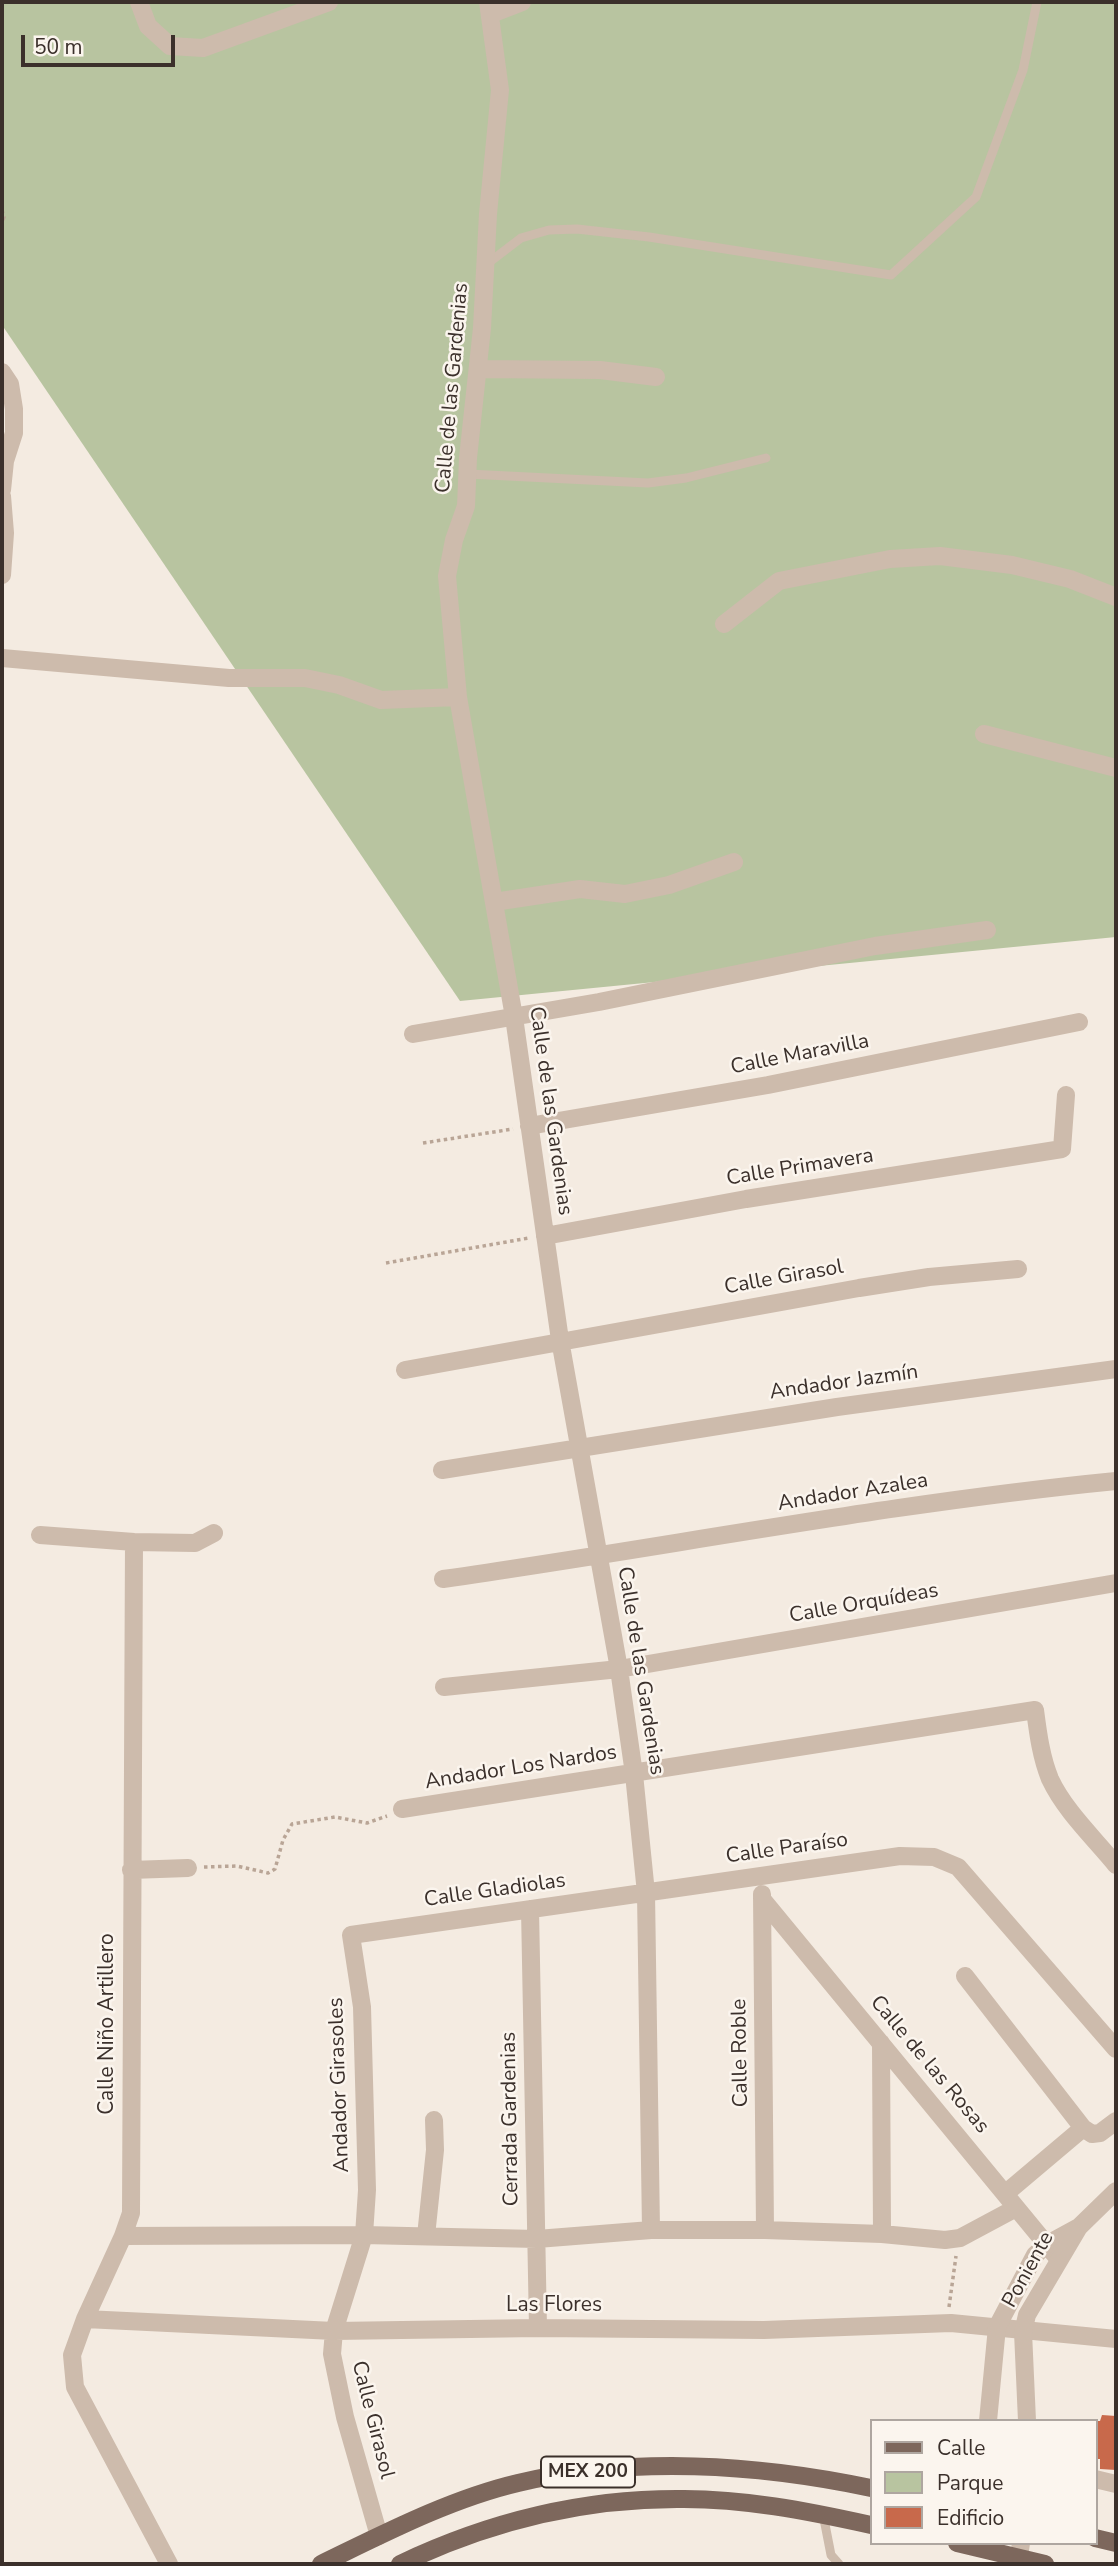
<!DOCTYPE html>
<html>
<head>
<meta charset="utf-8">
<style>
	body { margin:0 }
	#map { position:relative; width:1118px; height:2566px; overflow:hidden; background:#f4ebe1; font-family:"Nunito Sans",sans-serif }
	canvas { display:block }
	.frame { position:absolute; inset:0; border:4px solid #3b302b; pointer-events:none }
	.legend { position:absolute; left:870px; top:2419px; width:228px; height:126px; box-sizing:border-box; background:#fbf5ee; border:2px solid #aea6a0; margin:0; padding:9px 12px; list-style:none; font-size:21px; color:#3b302b }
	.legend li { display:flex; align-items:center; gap:14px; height:35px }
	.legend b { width:35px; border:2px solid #aea6a0 }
	.scale { position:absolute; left:21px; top:35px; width:154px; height:32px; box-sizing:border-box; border:4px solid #3b302b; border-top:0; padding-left:9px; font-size:21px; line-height:24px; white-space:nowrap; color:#3b302b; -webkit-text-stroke:5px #fbf5ee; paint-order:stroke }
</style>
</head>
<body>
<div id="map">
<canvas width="1118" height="2566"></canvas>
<div class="frame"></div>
<ul class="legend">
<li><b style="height:9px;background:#7d675c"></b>Calle</li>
<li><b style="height:19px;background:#b8c4a0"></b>Parque</li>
<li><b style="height:19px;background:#c8694b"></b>Edificio</li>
</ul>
<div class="scale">50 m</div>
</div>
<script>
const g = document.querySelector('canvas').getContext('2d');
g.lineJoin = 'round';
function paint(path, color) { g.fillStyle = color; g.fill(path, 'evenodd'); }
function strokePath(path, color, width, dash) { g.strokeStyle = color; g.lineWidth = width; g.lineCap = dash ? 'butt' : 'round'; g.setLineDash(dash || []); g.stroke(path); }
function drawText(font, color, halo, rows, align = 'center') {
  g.font = font + ' "Nunito Sans",sans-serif'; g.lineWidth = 5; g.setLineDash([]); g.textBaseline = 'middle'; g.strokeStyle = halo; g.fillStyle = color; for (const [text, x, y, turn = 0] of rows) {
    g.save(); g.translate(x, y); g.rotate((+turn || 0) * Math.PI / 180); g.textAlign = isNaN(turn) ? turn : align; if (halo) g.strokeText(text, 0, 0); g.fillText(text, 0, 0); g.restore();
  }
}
paint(new Path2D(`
	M2 2H1116V937L460 1001 2 325Z`), '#b8c4a0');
paint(new Path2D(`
	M1102 2415 1116 2416V2470L1100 2469V2459H1095V2421H1100Z`), '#c8694b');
strokePath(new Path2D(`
	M2 210 4 217 2 222
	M423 1143 513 1129
	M386 1263 529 1238
	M204 1867 237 1866 268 1873 275 1869 283 1840 292 1824 335 1817 367 1823 387 1816
	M949 2307 956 2256`), '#b9a596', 3.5, [3.5, 3.5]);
strokePath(new Path2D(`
	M487 264 521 238 549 230 577 229 649 237 891 275 976 197 1023 70 1037 2
	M468 474 648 483 686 478 766 458
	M823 2514 831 2555 839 2564`), '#cdbbac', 9);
strokePath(new Path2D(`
	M139 2 148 26 170 46 203 48 329 2
	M488 2 500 90 488 214 482 328 468 458 466 506 454 540 447 576 458 697 514 1017 560 1340 619 1669 634 1774 646 1893 651 2230
	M491 14 522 2
	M478 369 600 370 656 377
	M2 372 10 384 14 409V433L5 461 2 490
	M2 496 5 533 2 575
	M724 624 779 581 890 559 940 556 1012 565 1070 579 1116 597
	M2 658 229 678H305L339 685 381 700 458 697
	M984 734 1116 768
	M494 902 580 889 625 894 669 885 734 862
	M413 1034 599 1002 875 946 987 930
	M529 1126 768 1085 1079 1022
	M545 1236 746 1199 1062 1149 1066 1095
	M405 1370 859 1288 929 1277 1018 1269
	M442 1470 837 1407 1116 1369
	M40 1535 134 1542 195 1543 214 1533
	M134 1542 131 2213 123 2236 85 2319 72 2355 75 2387 169 2564
	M443 1579C667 1547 891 1503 1116 1481
	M444 1687 619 1669 1116 1583
	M402 1809 1035 1710C1038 1733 1041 1757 1050 1779 1065 1811 1094 1838 1116 1865
	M131 1870 188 1868
	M762 1894 765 2230
	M762 1899 1056 2256
	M530 1909 538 2328
	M965 1976 1083 2128 1092 2134 1100 2133 1116 2121
	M881 2043 882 2234
	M1006 2193 1083 2128
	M123 2236 364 2235 537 2239 651 2230H765L882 2234 945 2240 960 2238 1016 2208
	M426 2236 435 2150 434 2120
	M85 2319 334 2331 538 2328 764 2330 951 2323 1116 2339
	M1095 2479 1116 2484
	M379 2536 345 2417 332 2354 334 2331 364 2235 367 2190 362 2007 351 1935 900 1856 934 1857 958 1867 1116 2049`), '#cdbbac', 18);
strokePath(new Path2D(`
	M988 2421 997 2327 1035 2255 1046 2245 1079 2227
	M1027 2421 1023 2332 1027 2315 1079 2227 1116 2191
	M1019 2557 1021 2543`), '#cdbbac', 18);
strokePath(new Path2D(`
	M1095 2538 1116 2543
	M957 2543 1045 2564
	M321 2564C383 2534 450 2499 518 2483 632 2456 757 2464 871 2488
	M400 2564C486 2523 581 2499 677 2499 742 2498 808 2511 871 2525`), '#7d675c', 18);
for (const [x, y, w] of [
	[588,2472,94]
]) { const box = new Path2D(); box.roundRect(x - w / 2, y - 15.5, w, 31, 5); g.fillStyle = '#fbf5ee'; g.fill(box); strokePath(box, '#3b302b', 2); }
drawText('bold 19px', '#3b302b', null, [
	["MEX 200",588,2472]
]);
drawText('21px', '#3b302b', '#fbf5ee', [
	["Calle de las Gardenias",453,388,-85],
	["Calle Maravilla",800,1055,-11],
	["Calle de las Gardenias",550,1111,82],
	["Calle Primavera",800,1168,-9],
	["Calle Girasol",784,1278,-10],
	["Andador Jazmín",844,1383,-8],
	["Andador Azalea",853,1493,-9],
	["Calle Orquídeas",864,1604,-10],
	["Calle de las Gardenias",640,1671,81],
	["Andador Los Nardos",521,1768,-9],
	["Calle Paraíso",787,1849,-8],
	["Calle Gladiolas",495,1891,-8],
	["Calle Niño Artillero",108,2024,-90],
	["Calle Roble",741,2053,-91],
	["Calle de las Rosas",929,2065,50],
	["Andador Girasoles",340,2085,-92],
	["Cerrada Gardenias",511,2119,-91],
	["Poniente",1029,2270,-61],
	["Las Flores",554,2306],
	["Calle Girasol",372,2420,76]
]);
</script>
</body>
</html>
